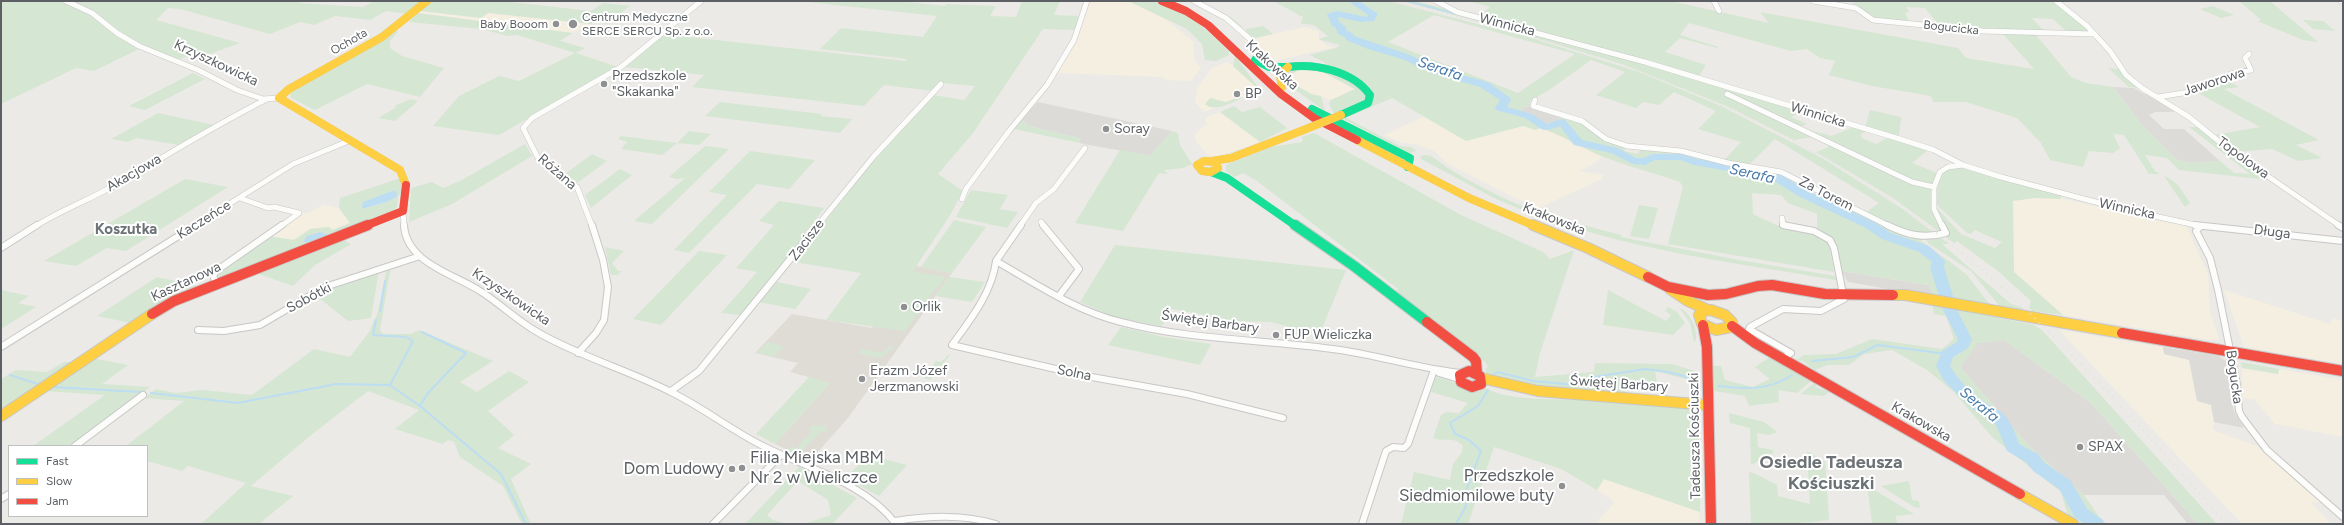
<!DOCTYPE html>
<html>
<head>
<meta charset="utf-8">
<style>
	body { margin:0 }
	#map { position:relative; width:2344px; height:525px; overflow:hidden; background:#eceae6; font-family:Figtree,sans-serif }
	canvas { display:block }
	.frame { position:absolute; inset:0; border:2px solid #5c6064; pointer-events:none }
	.legend { position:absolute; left:8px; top:445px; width:140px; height:72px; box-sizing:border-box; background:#fff; border:1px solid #bebfc1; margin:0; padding:5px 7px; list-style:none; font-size:12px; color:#5c6064 }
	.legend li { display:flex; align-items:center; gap:8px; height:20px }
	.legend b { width:20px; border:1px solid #bebfc1 }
</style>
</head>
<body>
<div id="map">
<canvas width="2344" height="525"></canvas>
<div class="frame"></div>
<ul class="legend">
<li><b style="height:5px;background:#16e098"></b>Fast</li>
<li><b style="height:5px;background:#ffcf43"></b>Slow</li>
<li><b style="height:5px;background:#f24e42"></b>Jam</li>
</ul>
</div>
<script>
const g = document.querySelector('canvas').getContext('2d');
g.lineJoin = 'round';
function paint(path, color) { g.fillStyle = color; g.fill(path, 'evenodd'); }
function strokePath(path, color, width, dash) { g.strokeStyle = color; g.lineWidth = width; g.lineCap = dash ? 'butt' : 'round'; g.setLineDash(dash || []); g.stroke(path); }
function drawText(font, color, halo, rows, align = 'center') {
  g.font = font + ' Figtree,sans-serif'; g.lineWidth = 4; g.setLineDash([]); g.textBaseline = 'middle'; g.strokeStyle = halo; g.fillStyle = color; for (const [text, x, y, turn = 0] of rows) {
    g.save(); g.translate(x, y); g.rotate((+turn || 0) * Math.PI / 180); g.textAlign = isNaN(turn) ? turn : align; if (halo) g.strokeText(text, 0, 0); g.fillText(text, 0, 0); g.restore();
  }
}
paint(new Path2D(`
	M1087 1H1134L1152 9 1193 41 1195 61 1201 67 1192 80 1189 81 1166 80 1162 77 1057 73 1072 47Z
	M429 3 595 22 573 33 418 13Z
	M1306 27 1319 31V39L1327 46 1335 47 1275 61 1261 55 1244 40Z
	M1226 62 1234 65 1261 91 1204 112 1195 102 1197 89 1211 69Z
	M1306 67 1321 71 1356 90 1331 100 1311 94 1289 81 1288 76 1296 70Z
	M1220 112 1260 142 1216 157 1207 155 1196 141 1195 134 1207 124 1205 120 1207 117Z
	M1425 116 1466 141 1523 126 1536 130 1540 128 1561 135 1572 143 1603 156 1590 166 1578 171 1604 175 1602 179 1537 209 1448 164 1434 151 1415 144 1402 143 1384 135Z
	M2055 197 2160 221V218L2185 223 2208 274 2210 312 2219 339 2208 340 2063 315 2014 272 2012 242 2013 201 2034 198Z
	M324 204 339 208 350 223 332 230 329 227 311 229 294 240 268 236 299 214 311 212Z
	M2224 290 2330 324 2333 318 2343 321V364L2244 347Z
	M2059 330 2163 347 2164 354 2189 360 2197 401 2211 405 2214 422 2213 430 2257 446 2323 502 2312 503 2331 524H2242Z
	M2242 368 2277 374 2279 369 2343 380V437L2275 424 2255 400 2242 398Z
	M1604 479 1700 512 1699 524H1595L1615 502 1597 490Z`), '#f4efe0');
paint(new Path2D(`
	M2113 87 2134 88 2144 94 2152 96 2181 112H2156L2149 115 2164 129H2184L2220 161 2192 163 2177 160 2142 125Z
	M1038 102 1172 131 1150 156 1084 144 1080 143 1079 138 1028 126 1021 119Z
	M1530 106 1562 115 1558 121 1546 124 1537 118 1522 113V108Z
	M1841 271 1929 285 1934 297 1848 282Z
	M2004 340 2091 403 2198 524H2188L2164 495H2084L2031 448 1960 367 1978 343Z
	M2163 347 2218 356 2226 361 2234 412 2244 428 2214 422 2211 405 2197 401 2189 360 2164 354Z`), '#dddbd7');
paint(new Path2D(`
	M916 266 952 273 848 418 810 461 775 444 830 383 790 372 798 363 755 353 792 314 872 328Z`), '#dfdcd6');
paint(new Path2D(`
	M1 1H64L88 12 106 28 139 49 94 71 76 68 1 104Z
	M70 1H301L299 3 363 7 375 1H421L407 14 386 11 370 20 335 16 314 25 300 22 270 34 180 9 168 8 156 20 240 43 207 55 197 53 179 59 140 45Z
	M432 1H502L591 11 603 3 630 6 607 24 595 22 591 24 488 13 481 18 420 11Z
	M799 1H898L945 6 946 4 996 6 990 16 1016 17 1022 1H1060L1054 15 1080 16 1075 30 1043 29 973 133 938 174 963 191 949 217 913 271 946 277 937 289H935L905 331 826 320 861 273 794 262 865 170 933 95 964 100 975 86 941 83 933 91 884 85 864 106 692 87 704 75 624 67 662 34 906 61 907 59 820 49 841 28 923 37 937 16Z
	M1128 1C1136 1 1145 0 1153 1 1183 6 1208 31 1229 51V55L1216 61 1205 60 1202 44 1187 29Z
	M1273 1H1388L1528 37 1639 72 1721 106 1822 158 1901 208 1937 235H1916L1865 213 1879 203 1775 139 1749 165 1723 161 1741 142 1698 129 1716 111 1674 92 1659 105 1643 102 1636 108 1596 95 1625 72 1591 60 1549 90 1530 101V106L1522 108V113L1537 118 1546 124 1558 121 1562 115 1581 121 1599 136 1626 146 1624 151 1638 154 1640 149 1681 152 1773 173 1781 179 1796 183 1804 192 1827 197 1828 201 1839 202 1919 239 1966 274 1992 307 1934 297 1929 285 1841 271 1835 244 1817 230V214L1788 203 1781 195 1752 193 1753 214 1776 225 1816 233 1829 240 1834 272 1668 244 1683 187 1680 182C1654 173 1627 166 1601 156 1580 147 1562 135 1540 128L1536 130 1523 126 1466 141 1392 98 1346 118 1400 146 1411 147 1416 151 1410 153 1403 150 1334 114 1329 104 1331 100 1355 89 1321 71 1327 64 1310 55 1336 48 1340 45 1321 40 1319 39 1328 36C1318 29 1317 23 1301 24L1303 17ZM1434 15 1575 54 1518 93 1388 42Z
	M1401 1H1415L1503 24 1501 26 1492 25Z
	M1467 1H1671L1769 23 1760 12 1958 48 1966 58 2034 69 2002 33 2035 34 2071 77 2086 83 2113 87 2142 125 2177 160 2192 163 2220 161 2234 173 2250 174 2189 127H2198L2269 180 2179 170 2167 158 2145 155 2155 171 2160 174H2149L2124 135 2113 134 2120 148 2113 153 2089 151 2083 167 2050 160 2041 143 2017 118 1966 102H1933L1931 96 1872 86 1829 75 1835 61 1820 58 1807 49 1791 51 1689 23 1680 35 1718 47 1717 48 1680 38 1665 52 1706 65 1698 78 1478 17 1490 7Z
	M1851 1H2052L2089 30 2088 33H2068L2053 19 2032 18 2045 32 1940 26 1925 8 1906 7 1909 12 1905 13 1909 21 1873 19Z
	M2239 1H2270L2318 42 2303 40 2257 21 2261 20Z
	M2213 6 2234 15 2221 18 2200 9Z
	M1211 7 1231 17 1245 29 1263 26 1273 34 1252 39 1245 29Z
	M418 13 573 33 560 41 585 48 576 53 618 67 499 135 433 126 459 96 499 76 519 81 575 53 517 35 507 36 482 29 409 22Z
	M2303 20 2323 21 2335 31 2313 29Z
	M1505 27 1609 54 1803 112 1791 117 1807 124 1800 127C1811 132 1821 132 1831 136L1854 127 1867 131 1861 134 1862 138 1876 144 1889 137 1928 150 1912 163 1937 173C1931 187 1928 200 1934 215 1937 224 1941 222 1942 234L1893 198 1816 152 1829 147 1824 142 1812 137 1794 140 1731 108 1622 64 1502 28Z
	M396 31 398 32 390 41V48L402 56 444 68 420 97 367 84 315 110 291 98 290 91Z
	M1235 56 1261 91H1253L1258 89 1233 66Z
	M2108 68 2119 69 2140 88 2129 87Z
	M1296 70 1297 71 1288 76 1289 81 1311 94 1321 96 1325 111 1284 82V71Z
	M193 73 205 79 145 110 129 106Z
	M2226 80 2239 87 2224 89 2319 140 2296 145 2322 158 2298 161 2272 149 2236 152 2215 135 2260 127 2198 93Z
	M1240 97 1242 98C1233 102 1214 113 1205 104L1210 98 1226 102Z
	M411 99 418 101 395 121 378 118 397 107 394 106Z
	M720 102 822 114 820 116 852 119 840 133 705 116Z
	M1234 106 1242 112 1260 107 1287 128 1260 142 1220 112Z
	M1870 110 1901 117 1899 138 1865 128Z
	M158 113 214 125 179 145 137 138 128 142 111 139Z
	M1021 119 1028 126 1079 138 1080 143 1014 129Z
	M689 131 711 134 699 145 677 143 662 155 621 149 627 142 618 139 621 136 677 143Z
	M1172 131 1178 133 1180 145 1192 164 1183 168 1164 170 1168 174 1159 173 1123 231 1075 223 1120 150 1150 156Z
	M1314 133 1461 215 1543 252 1550 259 1574 250 1540 353 1535 377 1594 372 1595 363 1672 364 1698 372 1697 382 1655 371 1657 382 1624 381 1625 395 1536 387 1489 376 1485 371 1488 366 1484 361 1394 292 1398 289 1257 181 1243 173 1234 177 1226 171V165L1271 147 1302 142 1303 139 1301 137Z
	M525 144 532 156 452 204 409 222 411 188 432 182 443 188 460 181Z
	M705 146 729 149 652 224 634 221 685 178 678 179 669 177Z
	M750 151 815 160 789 189 757 184 689 253 674 250 727 195 709 192Z
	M592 154 607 161 577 183 565 174Z
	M1424 155C1434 155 1440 163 1448 168 1478 187 1511 202 1543 215L1542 218 1496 199 1421 159V156Z
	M1958 167 2061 195V199L2034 198 2013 201 2014 272 2063 315 2033 311 2029 308 2031 301 1999 272 1957 241 1954 243 1944 236 1949 231 1939 216 1937 208 1961 234 1995 248 2002 242 1975 230 1970 234 1966 232 1937 205 1936 193 1942 172 1950 168Z
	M620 169 632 175 591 208 585 195Z
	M2164 176C2178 181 2182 191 2190 203L2185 207Z
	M401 178V194L398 196 397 207 392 212 220 277 217 275 268 236 294 240 310 229 329 227 332 230 350 223 339 208 340 198ZM394 190 398 196 389 201 362 209Z
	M185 179 228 187 126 251 107 248 76 266 44 261Z
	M971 190 1008 195 1000 209 1018 212 1007 228 956 217Z
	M779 201 824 208 775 275 740 315 721 313 757 272 736 268 774 225 759 221Z
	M1639 205 1658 208 1649 239 1630 236Z
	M1549 216 1621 235V237L1734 259 1835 276 1836 280C1739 263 1639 252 1547 218Z
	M954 220 986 227 952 273 921 267Z
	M1940 237 1949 244H1942L2011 304 2021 307 2028 313 2002 309 1971 271 1928 243 1926 238Z
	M339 238 351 244 315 265 293 286 253 272Z
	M1115 245 1346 270 1321 331 1324 332 1323 336 1271 322 1235 321 1172 309 1162 326 1116 318 1080 302Z
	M605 247 624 251 612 263 618 271H622L618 275H611Z
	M699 251 727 255 661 325 633 319Z
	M391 266 380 330 383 334H411L419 330 493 361 460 382 477 392 509 371 529 382 488 411 514 435 498 448 531 464 511 479 531 524H522L503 486 460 457 454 442 448 440 443 444 395 429 419 410 368 391 311 435 251 486 293 496 259 524H201L246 483 188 466 182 471 147 461V446H126L184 401 144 398 156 389 176 393 202 390 252 395 314 349 350 357 369 332 378 312 387 268Z
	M379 270 371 318 348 321 314 294Z
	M157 277 197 286 155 306 131 323 97 316Z
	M949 277 985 282 972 302 935 296Z
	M777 282 811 289 795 309 759 302Z
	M1 290 29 296 18 303 36 307 1 329Z
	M1608 290 1666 321 1671 315 1665 311 1668 307 1677 312 1685 323 1673 335 1603 325Z
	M1932 304 2034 325 2042 330 2217 524H2198L2091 403 2004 340 1978 343 1960 367 2031 448 2084 495 2102 521 2108 524H2082L2068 516 2061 492 1992 437 1954 392 1927 370 1892 350 1864 354 1849 365H1828L1815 370 1803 361 1797 360 1803 355 1836 354 1872 339 1942 349 1954 339 1946 316 1934 314Z
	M1679 307C1691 314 1697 327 1696 340L1694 342 1690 323Z
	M1121 327 1164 337 1211 344 1200 365 1108 345Z
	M767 342 784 346 774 357 757 353Z
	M889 346 893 347C882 362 874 357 858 353L862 349 884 353Z
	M948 355H950L930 380 924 378 936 361 941 362Z
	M1770 357 1811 381 1797 393 1778 390 1779 402 1749 406 1745 396 1714 391 1713 366H1721L1725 380 1753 387 1770 379 1755 367Z
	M92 358 128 365 102 384 150 387 71 446H33L105 395 44 391Z
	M64 362H73L1 410V379L16 370 47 372Z
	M2241 362 2279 369 2278 374 2242 368Z
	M809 377 830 383 775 444 756 434Z
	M1435 377C1440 378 1446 379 1450 381 1463 386 1461 391 1479 392L1485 388C1513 402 1551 398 1583 400 1620 402 1658 405 1695 408L1699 411 1700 512 1604 479 1597 490 1561 469 1494 447 1468 524H1401L1414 472 1450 480 1453 464 1462 452 1463 446C1452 435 1446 443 1433 438L1441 415 1446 412 1459 413 1468 403 1431 392Z
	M1814 383 1817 385 1815 387 1829 392 1824 396 1801 394Z
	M1729 413 1764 422 1777 432 1769 435 1757 433 1758 447 1773 450V453L1751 465 1750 428 1730 423Z
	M815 425 826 426 827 432 821 431 802 451 808 453 803 457 788 450 792 446 796 449 811 432 809 428Z
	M1807 451 1825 462 1829 520 1789 524H1751L1749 472 1756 474 1777 485 1778 496 1810 504Z
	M868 455 907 465 879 496 845 478Z
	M799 467 857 498 832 524H804L831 515 828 500 798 481 767 515 773 520 788 524H745Z
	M1855 478 1914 514 1896 516 1897 524H1872L1868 491 1846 486Z
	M1909 481 1912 500 1919 501 1920 508 1914 507 1881 486Z`), '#d5e6d2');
paint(new Path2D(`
	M395 190 398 196 389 201 362 209 363 202Z
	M321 232 328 235C321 239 311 244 303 242L307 236Z`), '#bdddf3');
strokePath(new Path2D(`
	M1407 1 1456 14`), '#bdddf3', 1.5);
strokePath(new Path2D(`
	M380 311 385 281
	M376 320 373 335 406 337 413 341 390 385
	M1812 361 1853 357 1878 345 1947 354
	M10 375 38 384
	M1492 375 1497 372 1533 381 1575 385 1594 377 1645 369 1668 372 1699 380
	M1718 386C1746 389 1768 391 1792 375
	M52 387 140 392
	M151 393 238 403 336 384 390 385 420 406 501 474 526 524
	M420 406 428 393 466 353 422 332
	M1456 524 1466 506 1467 488 1481 451 1469 440 1455 434 1450 423 1478 406 1488 390`), '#bdddf3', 2);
paint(new Path2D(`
	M1348 1H1359L1378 14 1374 21 1361 22 1338 17 1339 22 1346 27V30L1352 33 1354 36 1410 55 1443 70 1488 82 1510 98 1511 100 1507 107 1532 114 1547 124 1561 119 1565 120 1582 140 1618 148 1636 158H1643L1653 154H1681L1697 159 1778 173 1808 191 1874 222 1891 233 1929 246 1945 261 1944 267 1958 312 1972 339 1968 348 1953 357 1950 366C1958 379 1971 394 1984 402 1992 407 1999 409 2005 416 2012 424 2016 434 2019 444L2038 454 2045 463 2071 481 2087 509 2103 520 2105 524H2085L2075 517 2059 489 2033 471 2026 462 2007 451 1996 425 1987 416 1974 410 1945 382 1936 366 1942 351 1957 342 1958 339 1944 312 1930 267 1932 262 1919 252 1882 239 1866 228 1800 197 1771 179 1694 165 1680 160H1655L1645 165 1633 164 1611 153 1574 145 1560 126C1538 136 1541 125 1524 118 1515 114 1505 113 1496 110L1495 108 1500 100 1480 87 1435 74 1402 59 1368 49 1346 40 1345 37 1338 34 1336 28 1332 26 1327 14 1337 11 1367 17 1368 15Z`), '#bdddf3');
const streetFar1 = new Path2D(`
	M66 1 92 13 117 33 139 46 198 70 237 90 263 99 279 98
	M1194 1 1226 18 1250 39
	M1436 1 1457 12 1645 62 1903 140 1934 150 1963 165 2001 177 2122 209 2200 226
	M1714 1 1719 11
	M1813 1 1856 8 1873 20 1983 31 2094 34
	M2056 1 2087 26 2110 51 2126 75 2142 88 2189 117 2227 148 2340 226
	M2341 1H2343
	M1727 94 1912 182 1934 187
	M2158 97 2195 91 2231 74 2251 70 2245 58 2249 54
	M1535 100 1533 106 1582 121 1606 139 1627 146 1681 151 1728 163 1781 172 1889 226
	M240 198 268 208 274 207 299 213 281 226
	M962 199 966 189 1009 131 1047 85 1074 40 1087 1
	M403 211 404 226
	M1782 218 1783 225 1787 226
	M1041 222 1044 226
	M36 226C61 210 89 200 115 185 166 156 215 125 267 99
	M194 226 293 164 351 140
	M592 226 577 187 539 160 523 128 532 118 621 67 701 1
	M817 226 874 156 941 84
	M1020 226 1036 203 1054 189 1085 148
	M1942 226 1934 209V187L1940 172 1948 167 1963 165`);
const street = new Path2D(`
	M404 225C406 263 454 274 480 291 501 304 517 321 539 333 581 357 628 370 671 392 704 408 732 431 765 447 809 469 865 483 896 524
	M1043 225 1079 269 1059 296
	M1887 225C1907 235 1924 239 1946 233L1942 225
	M2195 225 2343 241
	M2338 225 2343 228
	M2201 226 2196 231 2210 258 2218 290 2237 385 2239 411 2242 417 2267 450 2343 517
	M1 248 37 225
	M996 261 1021 225
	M216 282 213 276 216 271 282 225
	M198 330 224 331 260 325 325 287 420 256
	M1 347 196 225
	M578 353 596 333 604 320 608 287 603 260 592 225
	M1782 359 1791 353 1749 329 1750 327 1783 309 1821 311 1844 299 1834 248 1830 240 1814 231 1783 225
	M1439 373 1459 379
	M671 391 699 371 818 225
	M1283 418 1187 394 1086 376 952 345C970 320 992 293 996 261 1036 284 1076 311 1121 322 1193 341 1267 339 1340 350 1381 356 1421 369 1462 373
	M75 446 143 395
	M1 499 9 494
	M895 521C929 516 963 514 996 524
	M713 524 781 455
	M1362 524 1386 451 1393 447 1404 448 1408 444 1434 370`);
const fastFar1 = new Path2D(`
	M1255 60 1269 67H1288
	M1288 67C1315 63 1353 71 1370 95L1368 103 1341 115
	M1312 109 1410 158 1408 167
	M1211 172 1227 178 1296 226`);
const fast = new Path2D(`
	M1295 225 1354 266 1427 322`);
const slowFar1 = new Path2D(`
	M1282 87 1280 75 1288 67
	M1357 140 1469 198 1535 226
	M1204 161 1215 162 1218 168 1211 172 1202 171 1197 165Z
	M1212 161 1231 158 1301 131
	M406 185 400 170 279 98 289 89 382 37 427 1`);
const slow = new Path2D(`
	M1533 225 1588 248 1648 277
	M1670 289 1688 301 1708 310
	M1893 295H1905L2122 333
	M1711 310 1725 315 1732 322 1731 327 1716 330 1702 324 1699 315 1704 311Z
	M1481 378 1538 391 1708 405
	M1 416 152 314
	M2020 494 2073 524`);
const jamFar1 = new Path2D(`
	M1162 1 1186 11 1208 25 1281 94 1314 118 1357 140
	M365 226 403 211 406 185`);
const jam = new Path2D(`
	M1648 277 1668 287 1708 295 1726 294 1758 286 1772 285 1825 294 1893 295
	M152 314 174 301 368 225
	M1427 322 1473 357 1476 361 1477 374
	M1703 325 1707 347 1711 524
	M1732 326 1755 343 2020 494
	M2122 333 2343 371
	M1469 371 1480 376 1481 384 1472 387 1461 382 1460 375Z`);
strokePath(streetFar1, '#c8c7c7', 6);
strokePath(street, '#c8c7c7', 8);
strokePath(fastFar1, '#c7c7c7', 8);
strokePath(fast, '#c7c7c7', 12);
strokePath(slowFar1, '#c7c7c7', 8);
strokePath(slow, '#c7c7c7', 12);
strokePath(jamFar1, '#c7c7c7', 8);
strokePath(jam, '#c7c7c7', 12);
strokePath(streetFar1, '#fcfcfb', 5);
strokePath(street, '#fcfcfb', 6);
strokePath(fastFar1, '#16e098', 8);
strokePath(fast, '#16e098', 10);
strokePath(slowFar1, '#ffcf43', 8);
strokePath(slow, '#ffcf43', 10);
strokePath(jamFar1, '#f24e42', 8);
strokePath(jam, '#f24e42', 10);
strokePath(new Path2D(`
	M1393 1C1483 24 1574 45 1660 79 1754 116 1846 165 1927 226`), '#e2e2e2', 1.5, [1, 4]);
strokePath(new Path2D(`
	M1926 225C2039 310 2133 418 2226 524`), '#e2e2e2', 2, [1, 5.5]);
const slowBridge = new Path2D(`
	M1301 131 1341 115`);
strokePath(slowBridge, '#c7c7c7', 8, []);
strokePath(slowBridge, '#ffcf43', 8);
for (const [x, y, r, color] of [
	[556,24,4,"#8e9092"],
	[573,24,5,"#8e9092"],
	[604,84,4,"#8e9092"],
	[1237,94,4,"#8e9092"],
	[1106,129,4,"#8e9092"],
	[904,307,4,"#8e9092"],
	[1276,335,4,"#8e9092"],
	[862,379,4,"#8e9092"],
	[2080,447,4,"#8e9092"],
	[742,468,4,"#8e9092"],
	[732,469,4,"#8e9092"],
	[1562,486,4,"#8e9092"]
]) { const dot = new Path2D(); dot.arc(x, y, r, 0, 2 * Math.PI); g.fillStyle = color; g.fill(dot); strokePath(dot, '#fff', 1.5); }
drawText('12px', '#5c6064', '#fff', [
	["Centrum Medyczne",582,17],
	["SERCE SERCU Sp. z o.o.",582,31],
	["Baby Booom",548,24,"right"]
], 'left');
drawText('12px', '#5c6064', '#fff', [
	["Bogucicka",1951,28,6],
	["Ochota",349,42,-30]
]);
drawText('14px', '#5c6064', '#fff', [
	["Winnicka",1507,25,14],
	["Krzyszkowicka",216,63,25],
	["Krakowska",1272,65,43],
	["Jaworowa",2214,82,-18],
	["Winnicka",1818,115,17],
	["Topolowa",2243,158,36],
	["Różana",557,172,41],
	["Akacjowa",134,173,-30],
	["Za Torem",1826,194,27],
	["Winnicka",2127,209,12],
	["Krakowska",1554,219,22],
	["Kaczeńce",204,220,-32],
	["Długa",2272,232,7],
	["Zacisze",807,240,-53],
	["Kasztanowa",186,282,-25],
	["Krzyszkowicka",511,297,34],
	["Sobótki",309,298,-28],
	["Świętej Barbary",1210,322,8],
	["Solna",1074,373,12],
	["Bogucka",2234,377,82],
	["Świętej Barbary",1619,384,4],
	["Krakowska",1921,422,30],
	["Tadeusza Kościuszki",1695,436,-91]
]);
drawText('14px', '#5c6064', '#fff', [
	["Przedszkole",612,76],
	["\"Skakanka\"",612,92],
	["BP",1245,94],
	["Soray",1114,129],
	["Orlik",912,307],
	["FUP Wieliczka",1284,335],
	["Erazm Józef",870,371],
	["Jerzmanowski",870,387],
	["SPAX",2088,447]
], 'left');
drawText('italic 15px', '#477aaa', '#fff', [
	["Serafa",1440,69,19],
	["Serafa",1752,174,13],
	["Serafa",1979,405,40]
]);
drawText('bold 15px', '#6d7276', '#fff', [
	["Koszutka",126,230]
]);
drawText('17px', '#5c6064', '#fff', [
	["Filia Miejska MBM",750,458,"left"],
	["Nr 2 w Wieliczce",750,478,"left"],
	["Dom Ludowy",724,469],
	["Przedszkole",1554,476],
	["Siedmiomilowe buty",1554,496]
], 'right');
drawText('bold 18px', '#6d7276', '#fff', [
	["Osiedle Tadeusza",1831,463],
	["Kościuszki",1831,484]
]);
</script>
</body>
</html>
